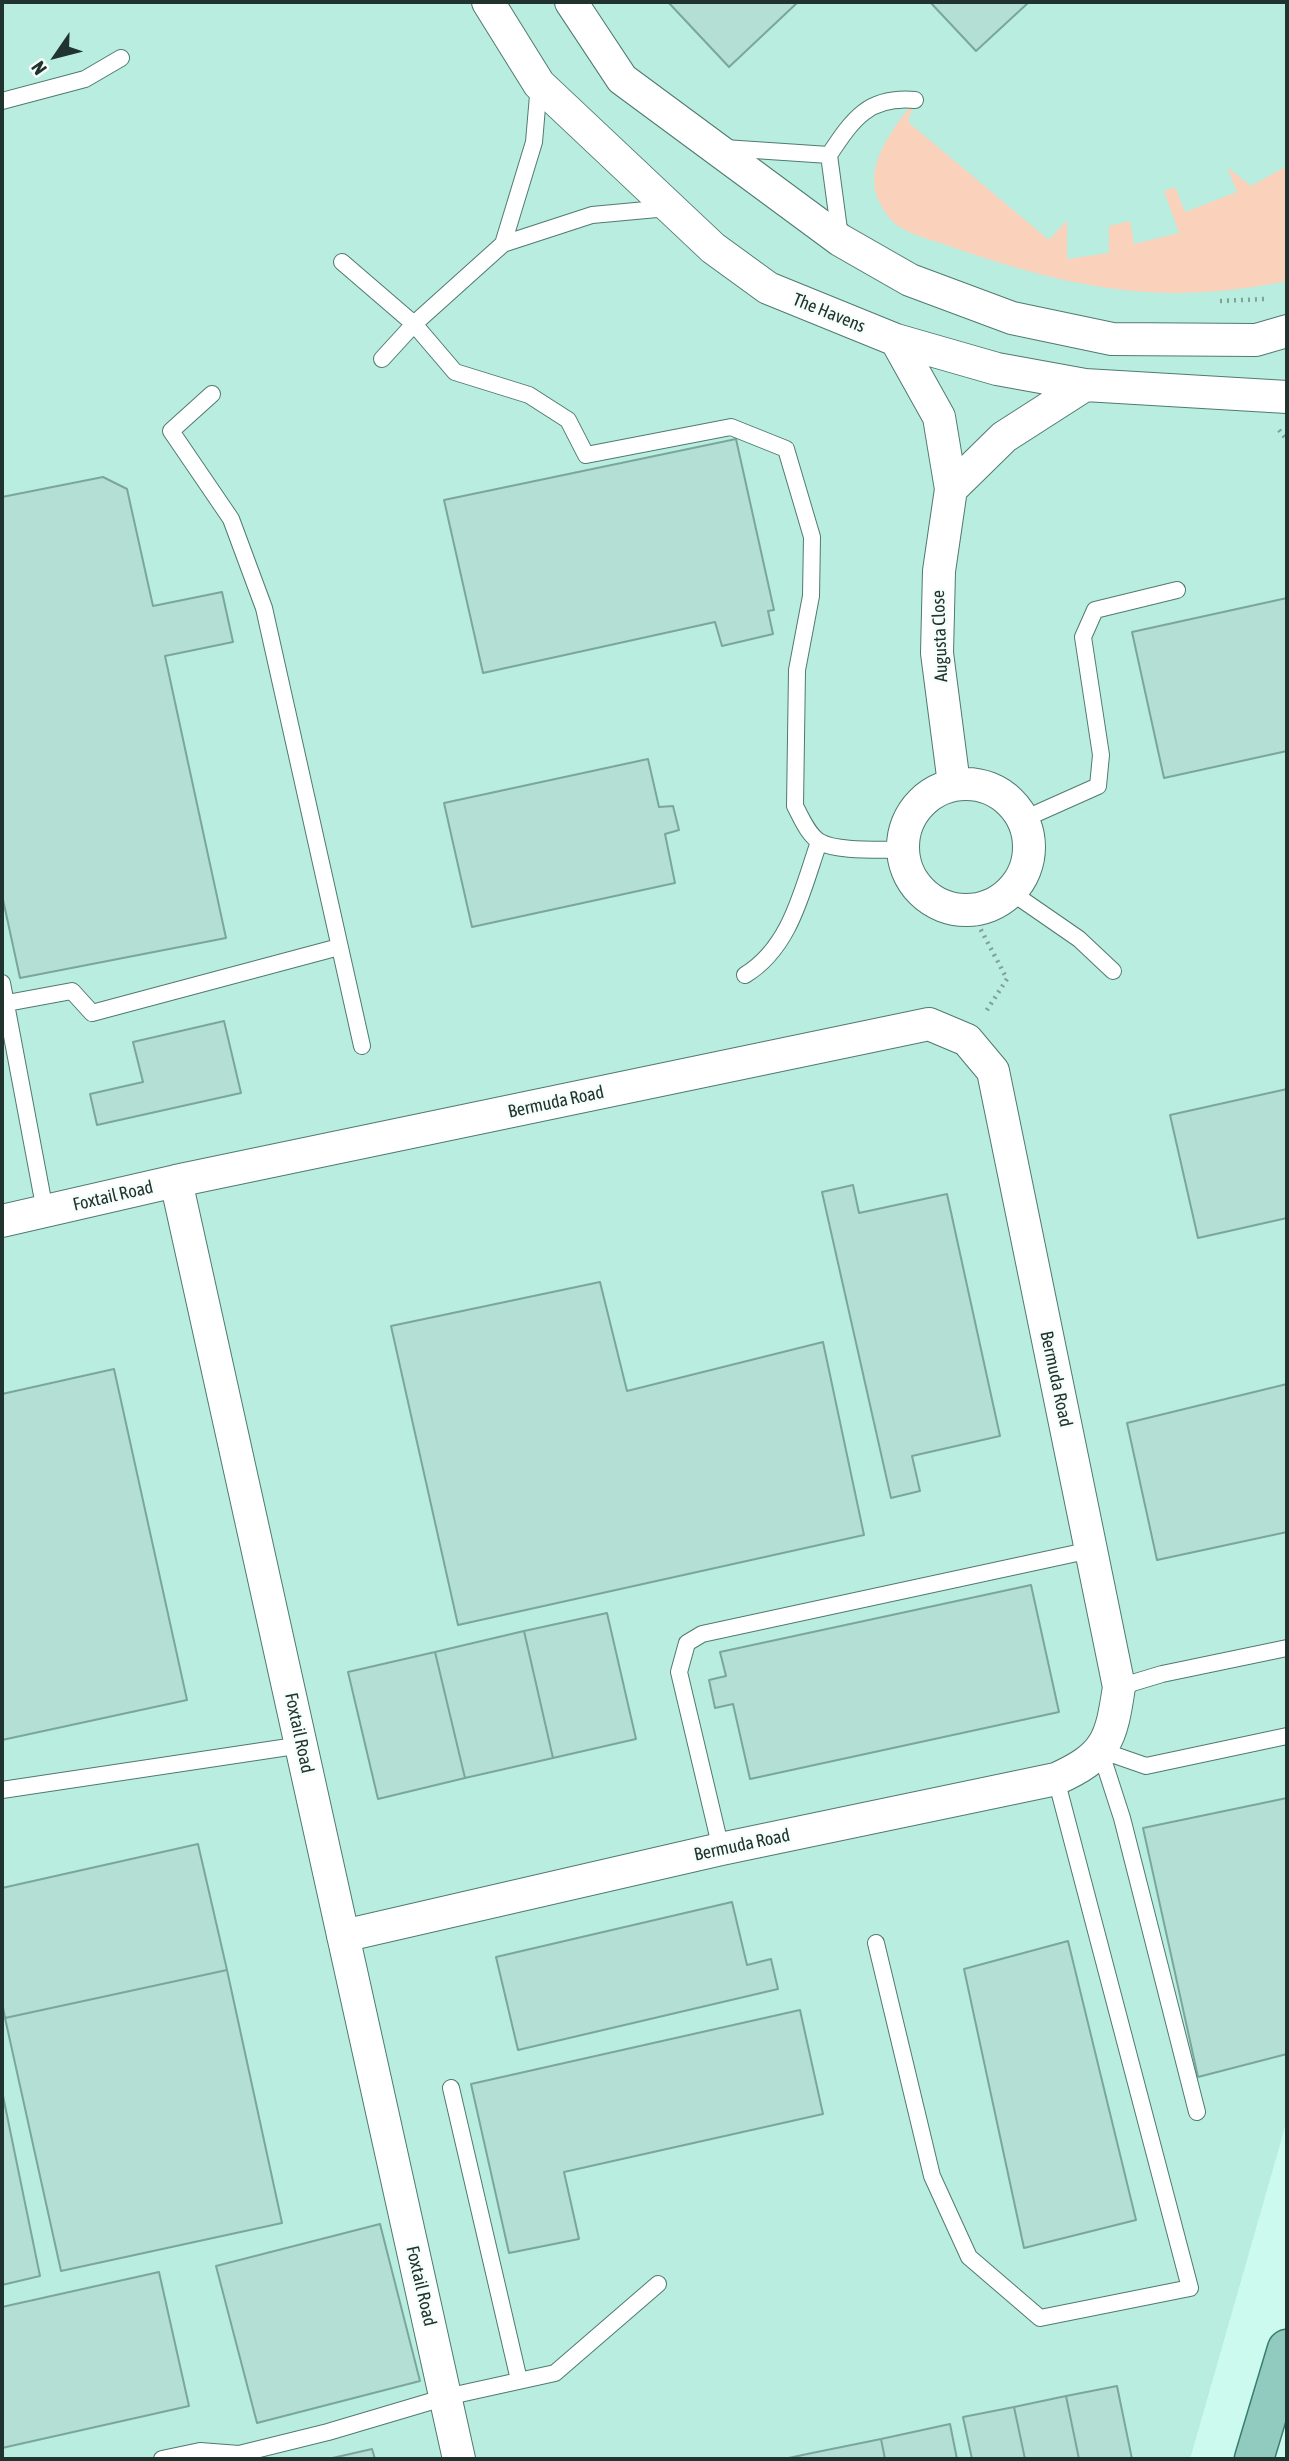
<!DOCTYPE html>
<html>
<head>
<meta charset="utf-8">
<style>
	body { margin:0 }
	#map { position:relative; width:1289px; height:2461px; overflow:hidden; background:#ccfaee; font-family:"Asap Condensed",sans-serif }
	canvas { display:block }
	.frame { position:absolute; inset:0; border:4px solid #21332f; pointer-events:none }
	.north { position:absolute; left:21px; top:21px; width:70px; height:70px; -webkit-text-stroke:5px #f5fefb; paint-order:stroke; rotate:235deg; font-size:19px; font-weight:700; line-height:28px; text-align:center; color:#21332f }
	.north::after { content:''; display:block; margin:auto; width:24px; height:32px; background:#21332f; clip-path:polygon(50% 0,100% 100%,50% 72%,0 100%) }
</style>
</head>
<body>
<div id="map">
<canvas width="1289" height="2461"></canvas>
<div class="frame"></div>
<div class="north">N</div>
</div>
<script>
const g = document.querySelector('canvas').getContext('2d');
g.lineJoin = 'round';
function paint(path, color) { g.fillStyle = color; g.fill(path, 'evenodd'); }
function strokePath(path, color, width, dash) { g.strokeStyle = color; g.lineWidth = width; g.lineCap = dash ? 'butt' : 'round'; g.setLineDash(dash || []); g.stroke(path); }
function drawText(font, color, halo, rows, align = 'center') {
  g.font = font + ' "Asap Condensed",sans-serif'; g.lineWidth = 5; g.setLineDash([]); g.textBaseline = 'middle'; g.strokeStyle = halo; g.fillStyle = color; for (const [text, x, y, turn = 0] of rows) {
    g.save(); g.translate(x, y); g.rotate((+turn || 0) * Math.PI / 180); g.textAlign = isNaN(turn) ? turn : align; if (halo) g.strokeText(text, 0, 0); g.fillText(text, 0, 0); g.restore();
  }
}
paint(new Path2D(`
	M2 2H1287V2120L1190 2459H2Z`), '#b8ede0');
paint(new Path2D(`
	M915 100 908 122 1049 240 1067 220V259L1109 253V226L1130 221 1134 244 1179 233 1164 191 1175 187 1185 212 1237 192 1227 167 1251 186 1287 166V281C1249 289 1210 293 1171 293 1096 292 1023 272 952 247 935 241 914 236 898 226 888 219 878 203 875 190 869 157 896 125 915 100Z`), '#fad1ba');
const building = new Path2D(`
	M668 2H798L729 67Z
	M930 2H1029L976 51Z
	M736 439 774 610 768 611 773 634 722 646 715 622 483 673 444 500Z
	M103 477 127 489 153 606 222 592 233 642 165 656 226 938 20 978 2 895V497Z
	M1287 598V751L1164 778 1132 632Z
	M648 759 659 807 673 806 679 830 665 834 675 883 472 927 444 803Z
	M224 1021 241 1093 97 1125 90 1094 143 1082 133 1042Z
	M1287 1089V1218L1198 1238 1170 1115Z
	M853 1185 859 1213 947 1194 1000 1436 912 1456 920 1491 891 1498 822 1192Z
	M600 1282 627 1391 823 1342 864 1535 458 1625 391 1326Z
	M114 1369 187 1700 2 1740V1394Z
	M1287 1384V1532L1157 1560 1127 1423Z
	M1031 1585 1059 1712 750 1779 733 1704 715 1708 709 1680 726 1676 720 1652Z
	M607 1613 636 1739 553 1758 524 1631Z
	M524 1631 553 1758 465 1778 435 1652Z
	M435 1652 465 1778 378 1799 348 1672Z
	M1287 1798V2054L1198 2077 1143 1828Z
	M198 1844 227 1970 5 2018 2 2002V1888Z
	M732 1902 747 1965 771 1959 778 1989 518 2050 496 1957Z
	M1068 1941 1136 2220 1024 2248 964 1969Z
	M227 1970 282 2223 61 2271 5 2018Z
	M800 2010 823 2114 564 2172 579 2239 509 2253 471 2084Z
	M2 2091 40 2276 2 2285Z
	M380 2224 420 2381 257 2423 216 2266Z
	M159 2272 189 2406 2 2448V2307Z
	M1117 2386 1132 2459H1079L1066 2396Z
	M1066 2396 1079 2459H1025L1014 2407Z
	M1014 2407 1025 2459H972L963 2417Z
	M950 2424 957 2459H885L881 2439Z
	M881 2439 885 2459H784L812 2453Z
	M372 2449 375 2459H328Z`);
paint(building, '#b3dfd4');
strokePath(building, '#7ba69c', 2);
const service = new Path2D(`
	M539 84 534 142 503 244 592 215 668 208
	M2 101 85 79 121 58
	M724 148 829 155 840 237
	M829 155C853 119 868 96 915 100
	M342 262 414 324 455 372 529 395 568 420 586 455 731 427 786 449 812 537 811 596 797 670 795 806C801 817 808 835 820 842 838 852 881 849 902 850
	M382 359 414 324 503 244
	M212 394 171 431 231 519 264 608 362 1046
	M1024 819 1098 786 1101 755 1083 637 1095 610 1177 590
	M1011 892 1079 939 1113 971
	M745 975C791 947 802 890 819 842
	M2 983 45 1211
	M7 1003 72 991 92 1013 339 947
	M1119 1687 1162 1674 1287 1648
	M1100 1750 1122 1818 1197 2112
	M1100 1750 1146 1766 1287 1736
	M2 1790 302 1745
	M721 1849 679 1672 687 1643 702 1634 1091 1550
	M876 1943 932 2176 969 2257 1040 2318 1190 2288 1056 1779
	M451 2088 519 2380
	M162 2459 200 2451 239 2454 328 2432 446 2397 555 2373 658 2284`);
const minor = new Path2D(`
	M488 2 539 84 713 248 768 288 896 340 997 369 1085 385 1287 397
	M571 2 622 79 840 240 910 280 1012 318 1112 339 1256 340 1287 331
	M896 340 939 417 951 489 939 571 937 653 954 784
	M951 489 1004 437 1085 385
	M903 847a63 63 0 1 1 126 0a63 63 0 1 1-126 0Z
	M176 1181 929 1024 967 1040 993 1071 1119 1687C1111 1740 1107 1756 1056 1779L721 1849 343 1936
	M2 1221 176 1181 459 2459`);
const primary = new Path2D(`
	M1254 2459 1287 2349`);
strokePath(service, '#507a70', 18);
strokePath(minor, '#507a70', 34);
strokePath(primary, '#3a7e71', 41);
strokePath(new Path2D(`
	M1220 301 1264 299
	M1279 430 1287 440
	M971 911 1007 979 985 1013`), '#7fa198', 4.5, [2, 5]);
strokePath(service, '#fff', 16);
strokePath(minor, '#fff', 32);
strokePath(primary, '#91cabf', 38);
drawText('18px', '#21332f', '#f5fefb', [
	["The Havens",829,313,22],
	["Augusta Close",940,636,-92],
	["Bermuda Road",556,1102,-12],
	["Foxtail Road",113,1196,-13],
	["Bermuda Road",1056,1379,78],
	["Foxtail Road",299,1733,78],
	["Bermuda Road",742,1845,-12],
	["Foxtail Road",421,2286,77]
]);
</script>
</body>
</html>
